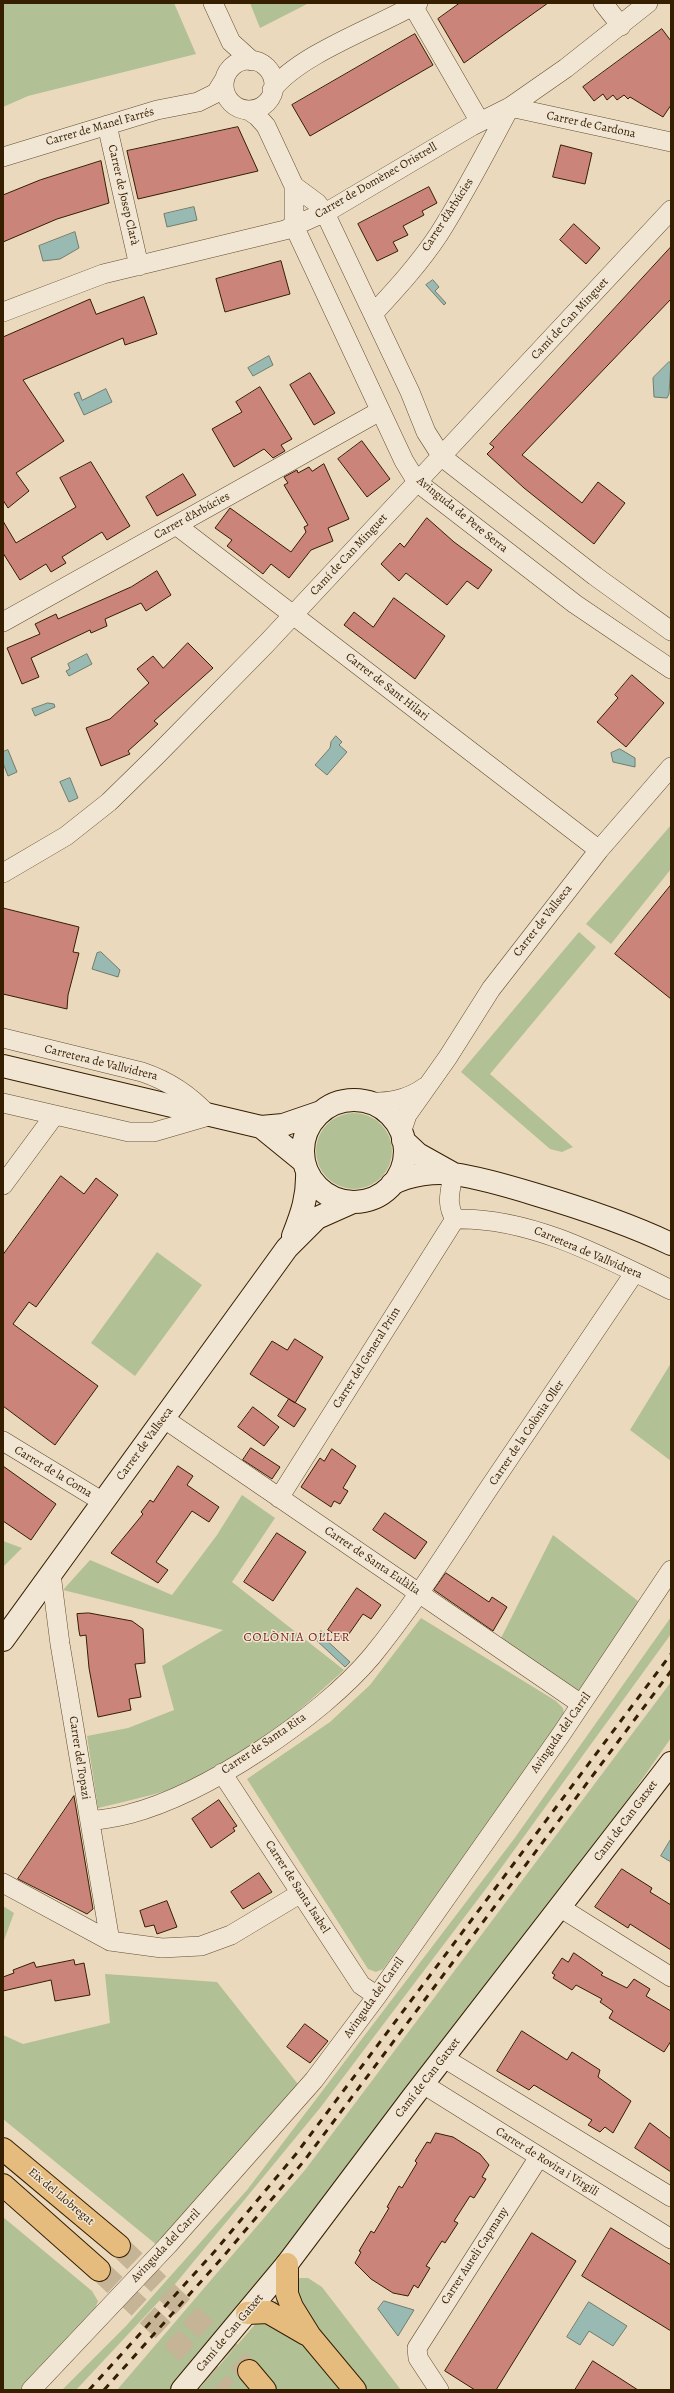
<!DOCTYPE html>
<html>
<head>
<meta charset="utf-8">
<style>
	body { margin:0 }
	#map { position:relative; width:674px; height:2393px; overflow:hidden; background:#ead9bd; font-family:Alegreya,serif }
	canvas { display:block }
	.frame { position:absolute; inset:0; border:4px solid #361e00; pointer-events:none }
</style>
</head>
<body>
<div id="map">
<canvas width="674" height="2393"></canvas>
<div class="frame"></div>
</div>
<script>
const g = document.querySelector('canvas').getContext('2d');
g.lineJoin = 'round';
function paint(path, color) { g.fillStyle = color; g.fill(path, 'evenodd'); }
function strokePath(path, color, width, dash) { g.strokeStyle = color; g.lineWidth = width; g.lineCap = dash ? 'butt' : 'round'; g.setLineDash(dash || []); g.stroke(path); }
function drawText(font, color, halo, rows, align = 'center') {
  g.font = font + ' Alegreya,serif'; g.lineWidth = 3; g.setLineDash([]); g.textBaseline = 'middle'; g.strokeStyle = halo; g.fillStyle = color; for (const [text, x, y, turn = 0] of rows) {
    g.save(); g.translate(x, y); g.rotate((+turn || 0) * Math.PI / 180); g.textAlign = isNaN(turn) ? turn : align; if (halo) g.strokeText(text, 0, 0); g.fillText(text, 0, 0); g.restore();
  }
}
paint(new Path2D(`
	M3 3H174L196 54 28 96 3 107Z
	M250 3H309L260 28Z
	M671 825V869L611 944 586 924Z
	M579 932 596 947 490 1074 573 1147 562 1152 550 1149 461 1072Z
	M316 1151a38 38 0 1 1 76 0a38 38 0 1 1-76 0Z
	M157 1252 202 1285 135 1376 91 1343Z
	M671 1363V1461L630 1430Z
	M242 1495 275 1518 232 1582 344 1670C302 1708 258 1749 206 1775 173 1792 134 1799 98 1808L87 1736 128 1728 174 1710 162 1666 223 1630 63 1590 90 1560 172 1595 217 1535Z
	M553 1535 638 1601 592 1685 578 1691 501 1638Z
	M3 1541 22 1548 3 1567Z
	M671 1617V1634L488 1886 320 2108 176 2283 76 2390H62L126 2326 247 2190 514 1839Z
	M421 1618 556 1701 563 1708 564 1714 558 1726 383 1969 376 1972 368 1969 247 1779 330 1722 370 1685Z
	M671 1682V1738L603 1835 257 2291 171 2390H117L305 2170Z
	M3 1906 14 1913 3 1943Z
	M105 1974 217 1982 301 2088 158 2246 3 2119V2035L23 2044 110 2023Z
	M3 2217 92 2291 98 2301 94 2311 21 2390H3Z
	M300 2278H308L322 2287 401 2390H198L292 2282Z`), '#b2c095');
const water = new Path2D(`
	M194 207 197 220 167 227 164 214Z
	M75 232 79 248 60 259 43 261 39 246Z
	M433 280 439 287 435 291 446 303 444 305 426 285Z
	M269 356 273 365 253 376 248 368Z
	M669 362H671L669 394 667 398 654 397 653 378Z
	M106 389 112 402 84 415 74 394 79 392 82 400Z
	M87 654 92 664 69 676 66 671 70 669 68 664Z
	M48 703 54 704 55 707 35 716 32 709Z
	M336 736 342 742 339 745 347 752 327 775 315 765 330 748 331 742Z
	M620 749 635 758V767L613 762 611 753Z
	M8 750 17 772 8 776 3 763V752Z
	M70 778 78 798 69 802 60 782Z
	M101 952 120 970 118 977 92 969 97 953Z
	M321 1631 325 1634 323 1637 350 1662 345 1667 315 1639Z
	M671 1839V1862L661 1856Z
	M384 2301 414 2310 398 2336 378 2309Z
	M589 2302 627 2326 613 2346 589 2331 580 2345 567 2337Z`);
paint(water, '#98bab3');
strokePath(water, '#717c6b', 1);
const building = new Path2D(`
	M460 3H548L464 63 438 19Z
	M662 29 671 41V105L663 117 630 97 628 99 624 95 617 100 613 95 607 100 603 94 594 101 583 87Z
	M415 34 433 65 310 136 292 105Z
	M238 127 258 171 138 199 127 151Z
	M561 145 592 153 585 184 553 177Z
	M101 161 109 203 57 219 3 242V195L40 180Z
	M429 187 437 203 422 211 424 215 403 226 408 235 393 242 398 251 377 261 358 224Z
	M574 224 600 248 586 264 560 240Z
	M671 247V299L522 455 582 503 598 482 625 503 594 544 524 488 487 454 494 447 490 444Z
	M281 261 290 294 225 312 216 279Z
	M144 297 157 334 125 345 123 338 23 380 64 441 16 473 29 491 8 508 3 500V337L90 299 96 314Z
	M310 373 335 413 314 425 290 385Z
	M260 387 292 439 281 445 285 451 273 458 264 449 234 467 212 429 242 412 236 402Z
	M362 441 390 479 367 497 338 459Z
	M91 462 130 526 107 540 102 532 62 557 66 563 51 572 46 564 20 580 3 553V521L16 543 76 507 60 478Z
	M324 464 349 519 328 528 333 541 311 550 289 578 271 564 263 574 227 546 232 540 215 528 230 508 291 552 306 532 304 527 308 525 284 485 288 483 284 477 297 470 298 473 309 467 312 471Z
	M183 474 196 495 157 516 146 497Z
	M427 518 454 542 492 570 478 589 467 581 447 605 406 573 399 581 381 564 400 543 404 547Z
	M157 571 171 595 146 611 141 603 105 619 107 626 91 633 90 630 31 658 39 677 22 684 7 648 40 634 35 624 56 614 58 619 97 602 131 587Z
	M394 598 445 636 415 679 344 625 354 612 373 627Z
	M188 643 213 668 154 721 158 724 128 751 130 754 101 766 86 728 110 719 149 683 137 669 153 656 163 668Z
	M632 675 664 703 626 747 597 722 618 698 615 695Z
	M671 885V999L615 954Z
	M3 908 79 927 73 952 79 953 68 995 67 1009 3 994Z
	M61 1176 84 1194 96 1178 118 1195 36 1307 29 1302 13 1324 98 1386 55 1445 3 1406V1255Z
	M295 1339 323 1357 295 1403 250 1374 272 1341 287 1350Z
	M289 1399 306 1409 294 1427 278 1416Z
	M253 1407 279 1427 264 1446 238 1427Z
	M251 1448 280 1467 272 1479 243 1460Z
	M332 1449 356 1466 343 1488 348 1491 340 1504 334 1501 331 1507 301 1487 320 1458 324 1461Z
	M3 1466 56 1504 31 1540 3 1521Z
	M178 1466 193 1476 187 1485 219 1507 209 1522 192 1511 156 1562 168 1570 158 1583 111 1553 143 1514 141 1512 150 1500 153 1502Z
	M385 1513 427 1542 415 1559 373 1530Z
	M277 1533 306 1552 273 1601 244 1582Z
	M446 1573 489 1602 492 1597 507 1607 493 1631 434 1590Z
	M357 1588 381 1605 371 1619 363 1614 344 1641 328 1630Z
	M89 1613 132 1621 143 1629 145 1663 135 1664 141 1697 129 1699 131 1710 98 1717 89 1668 86 1635 80 1636 79 1631 77 1614Z
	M74 1796 93 1909 87 1914 18 1879Z
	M219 1800 237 1826 233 1828 235 1831 211 1848 192 1819Z
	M622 1869 652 1888 650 1892 671 1905V1950L630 1924 628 1928 595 1907Z
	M259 1873 272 1892 243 1909 231 1892Z
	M167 1901 177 1927 157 1934 154 1925 145 1927 140 1911Z
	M574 1953 603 1973 601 1975 627 1988 634 1979 650 1989 646 1996 671 2011V2041L664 2052 609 2018 613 2011 600 2002 602 1999 576 1985 572 1990 553 1978 555 1975 552 1973 562 1958 568 1962Z
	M74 1960 75 1965 84 1963 90 1995 55 2001 51 1980 3 1991V1977L14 1973 13 1970 34 1962 36 1967Z
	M305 2024 328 2041 310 2063 287 2047Z
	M522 2031 567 2060 572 2052 600 2070 598 2077 631 2101 613 2133 605 2127 600 2132 588 2125 592 2120 534 2085 529 2090 497 2071Z
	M650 2123 671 2139V2172L635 2148Z
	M436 2133 453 2137 480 2154 489 2165 482 2177 486 2179 474 2198 470 2196 454 2221 458 2223 445 2243 442 2241 426 2266 430 2268 418 2288 414 2285 408 2296 393 2293 371 2279 355 2263 361 2252 359 2251 371 2231 374 2233 389 2208 387 2207 399 2186 402 2188 417 2163 415 2161 427 2142 430 2143Z
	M611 2228 671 2265V2331L582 2276Z
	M532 2233 576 2261 496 2390H475L445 2371Z
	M593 2361 638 2390H575Z`);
paint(building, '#cb847a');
strokePath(building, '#361e00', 1);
strokePath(new Path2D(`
	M119 2246 249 2371
	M99 2270 227 2390`), '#c6b497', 22, [22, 11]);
const street = new Path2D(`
	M213 3 231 42 252 61
	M603 3 621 26
	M413 6 480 122
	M224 85a25 25 0 1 1 50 0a25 25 0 1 1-50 0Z
	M272 90C299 54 377 27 418 3
	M248 110 257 116 266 126 294 186V226L404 461 417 482 575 604 671 669
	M107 125 139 266
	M3 157 157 110 198 102 216 93 224 80
	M294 186 317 203 325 213 410 392 426 432 442 457 595 576 671 631
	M3 312 103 274 285 230 332 209 472 126 510 107 566 68 648 3
	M373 314C396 289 420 263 439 234 465 193 487 150 510 107L671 142
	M176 525 599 850
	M3 622 380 411
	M3 873 66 836 109 802 157 755 266 644 671 210
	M3 1038 142 1072C169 1081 190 1095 209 1116L154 1132H129L3 1103
	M366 1102C388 1103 407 1100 425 1087
	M401 1133 407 1115 448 1057 491 989 599 850 671 767
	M453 1173C451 1191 445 1203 455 1219
	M3 1185 54 1116
	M455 1219C531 1217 604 1257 671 1290
	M163 1418 581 1704
	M3 1441 103 1502
	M279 1498 455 1219
	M51 1574 60 1644 110 1941
	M222 1773 361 1985 377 1996
	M90 1821C103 1819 116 1818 129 1814 206 1794 321 1717 372 1656 415 1603 451 1545 489 1488 538 1416 586 1344 635 1272
	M3 1883 110 1941 162 1948 201 1946 231 1935 301 1893
	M561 1908 671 1977
	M444 2058 671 2197
	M423 2084 671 2239
	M31 2390 168 2245 314 2080 377 1996 560 1736 671 1570
	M439 2390 418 2358 417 2348 539 2157`);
const secondary = new Path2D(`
	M3 1066 261 1127 283 1125 321 1112
	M303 1151a51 51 0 1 1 102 0a51 51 0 1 1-102 0Z
	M261 1127 304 1162
	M403 1140 418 1154 452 1173
	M392 1184C409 1175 435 1171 454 1174 481 1178 508 1186 534 1194 581 1208 627 1223 671 1244
	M293 1236C302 1213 308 1196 307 1171
	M3 1640 287 1248 317 1218 353 1202
	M182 2390 287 2264 412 2098 671 1763`);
const highway = new Path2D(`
	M3 2149 119 2246
	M3 2185 99 2270
	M287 2264V2294L292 2307 310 2336 355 2390
	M247 2313 268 2312 306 2334
	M249 2371 265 2390`);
strokePath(street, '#634d2f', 20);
strokePath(secondary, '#361e00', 24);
strokePath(highway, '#361e00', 24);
strokePath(street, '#f1e6d4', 19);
strokePath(secondary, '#f1e6d4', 22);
strokePath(highway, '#e5bc7e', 22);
strokePath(new Path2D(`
	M89 2390 215 2251 296 2154 671 1654
	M104 2390 222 2258 304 2161 671 1671`), '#361e00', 3, [7, 7]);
drawText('12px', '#361e00', '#f1e6d4', [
	["Carrer de Cardona",591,125,12],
	["Carrer de Manel Farrés",100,127,-16],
	["Carrer de Domènec Oristrell",376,181,-30],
	["Carrer de Josep Clarà",123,195,77],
	["Carrer d'Arbúcies",448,215,-57],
	["Camí de Can Minguet",570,319,-47],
	["Avinguda de Pere Serra",462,515,39],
	["Carrer d'Arbúcies",192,516,-29],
	["Camí de Can Minguet",349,555,-47],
	["Carrer de Sant Hilari",387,687,38],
	["Carrer de Vallseca",543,921,-52],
	["Carretera de Vallvidrera",101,1063,14],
	["Carretera de Vallvidrera",588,1253,23],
	["Carrer del General Prim",367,1358,-58],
	["Carrer de la Colònia Oller",527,1433,-56],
	["Carrer de Vallseca",145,1444,-54],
	["Carrer de la Coma",53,1472,31],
	["Carrer de Santa Eulàlia",372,1561,34],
	["Avinguda del Carril",561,1733,-55],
	["Carrer de Santa Rita",264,1744,-34],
	["Carrer del Topazi",79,1758,81],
	["Camí de Can Gatxet",626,1821,-53],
	["Carrer de Santa Isabel",297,1887,57],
	["Avinguda del Carril",374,1998,-55],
	["Camí de Can Gatxet",428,2078,-52],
	["Carrer de Rovira i Virgili",547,2162,32],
	["Eix del Llobregat",61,2197,40],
	["Avinguda del Carril",166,2246,-47],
	["Carrer Aureli Capmany",475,2256,-57],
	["Camí de Can Gatxet",230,2333,-50]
]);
g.letterSpacing = '1px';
drawText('13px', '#7a1f14', '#f1e6d4', [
	["COLÒNIA OLLER",297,1638]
]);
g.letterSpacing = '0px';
</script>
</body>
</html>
